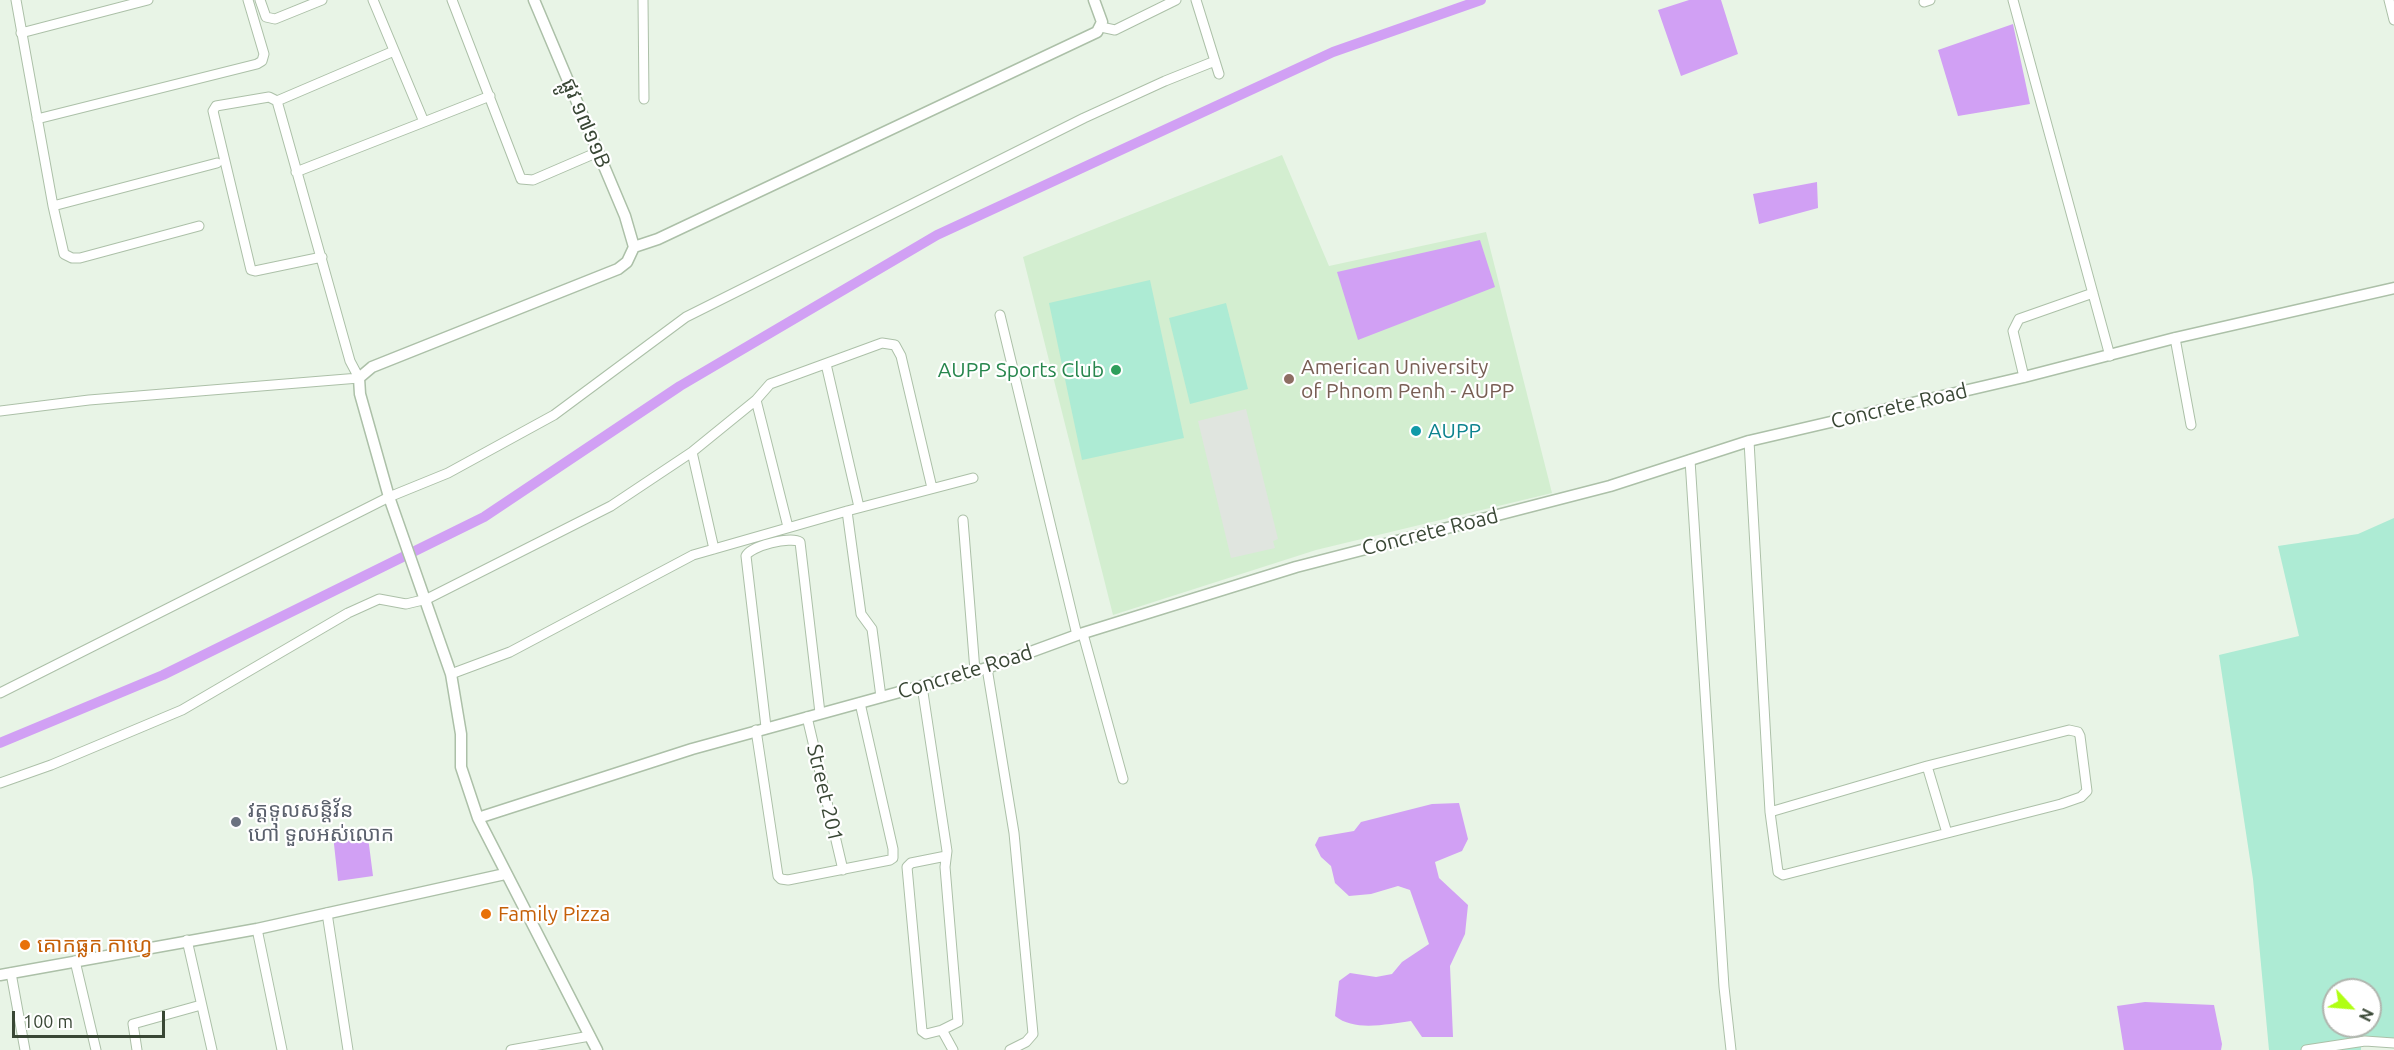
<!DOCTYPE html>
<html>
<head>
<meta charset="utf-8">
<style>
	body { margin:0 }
	#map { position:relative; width:2394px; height:1050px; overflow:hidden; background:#e8f4e6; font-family:Ubuntu,sans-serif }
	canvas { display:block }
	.north { position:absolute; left:2322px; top:978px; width:60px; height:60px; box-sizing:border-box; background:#fff; border:2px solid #b0b5ae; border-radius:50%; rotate:116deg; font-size:16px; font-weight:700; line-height:24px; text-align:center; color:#394735 }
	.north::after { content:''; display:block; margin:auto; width:21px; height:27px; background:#b0ff13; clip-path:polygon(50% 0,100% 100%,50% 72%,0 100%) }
	.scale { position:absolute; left:12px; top:1011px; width:153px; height:27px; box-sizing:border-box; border:3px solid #394735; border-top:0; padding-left:8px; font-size:18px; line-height:21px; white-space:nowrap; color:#394735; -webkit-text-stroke:4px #fff; paint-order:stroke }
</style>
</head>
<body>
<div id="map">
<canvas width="2394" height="1050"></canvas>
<div class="north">N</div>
<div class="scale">100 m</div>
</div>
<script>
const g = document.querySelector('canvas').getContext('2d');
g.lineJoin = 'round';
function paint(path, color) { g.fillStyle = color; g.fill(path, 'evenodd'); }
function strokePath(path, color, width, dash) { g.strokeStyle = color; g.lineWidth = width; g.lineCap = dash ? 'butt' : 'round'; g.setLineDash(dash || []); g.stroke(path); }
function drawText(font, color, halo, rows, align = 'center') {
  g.font = font + ' Ubuntu,"Noto Sans Khmer",sans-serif'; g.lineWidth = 4.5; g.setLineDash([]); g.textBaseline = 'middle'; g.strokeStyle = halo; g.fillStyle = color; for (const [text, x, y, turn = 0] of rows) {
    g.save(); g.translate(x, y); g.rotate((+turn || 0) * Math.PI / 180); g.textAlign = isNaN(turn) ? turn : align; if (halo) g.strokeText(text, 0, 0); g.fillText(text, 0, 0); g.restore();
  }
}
paint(new Path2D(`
	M1282 155 1329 266 1486 232 1552 493 1316 550 1113 615 1023 257Z`), '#d3eed0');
paint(new Path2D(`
	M1150 280 1184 438 1082 460 1049 303Z
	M1226 303 1248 389 1190 404 1169 318Z
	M2394 518V1041L2361 1045V1050H2269L2253 879 2219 655 2299 636 2278 546 2358 534ZM2334 990H2370V1026H2334Z`), '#adebd4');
paint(new Path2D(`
	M1246 409 1278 539 1273 541 1275 548 1231 558 1198 421Z`), '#e0e5df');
paint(new Path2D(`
	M1689 0H1721L1738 54 1681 76 1658 10Z
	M2013 24 2030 104 1958 116 1938 50Z
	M1817 182 1818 208 1759 224 1753 194Z
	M1480 240 1495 287 1358 340 1337 272Z
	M1459 803 1468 839 1462 851 1435 862 1439 878 1468 905 1465 934 1450 966 1453 1037H1422L1411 1021C1387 1024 1355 1032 1335 1016L1339 981 1350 973 1376 977 1392 974 1402 962 1429 944 1410 890 1398 886 1371 894 1349 896 1335 883 1331 866 1321 857 1315 845 1319 837 1354 831 1361 822 1432 804Z
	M333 835 368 837 373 876 338 881Z
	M2145 1002 2214 1005 2222 1044 2221 1050H2124L2117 1006Z`), '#d1a0f4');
strokePath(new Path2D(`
	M0 743 163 675 484 517 680 386 937 235 1333 52 1481 0`), '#d1a0f4', 10);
const minor = new Path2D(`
	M16 0 53 206 64 254 72 258H80L199 226
	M260 0 266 17 275 19 322 0
	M452 0 521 179 533 180 598 152
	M643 0 644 99
	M1196 0 1219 74
	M2013 0 2110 356
	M2389 0 2394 20
	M1924 2 1930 0
	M1101 27 1115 30 1176 0
	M21 33 148 0
	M37 119 257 64 262 61 264 54 248 0
	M424 122 490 96
	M296 172 424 122 373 0
	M53 206 217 163
	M322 257 255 271 251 270 213 111 216 106 269 97 277 101 394 51
	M1000 315 1077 635
	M2175 338 2191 425
	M826 364 859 507
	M2024 377 2013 331 2019 319 2093 293
	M756 400 788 527
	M0 411 89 400 359 378 350 361 277 101
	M1749 441 1770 812 1778 872 1783 875 2061 804 2081 797 2087 791 2080 736 2078 732 2069 730 1927 766 1770 812
	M692 452 714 549
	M1690 460 1724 987 1731 1050
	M847 511 861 614 872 629 881 697
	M963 520 975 671
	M1083 634 1123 779
	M987 668 1014 833 1033 1034 1026 1042 1010 1050
	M451 674 510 652 693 555 847 511 973 478
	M922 686 947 851 945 867 958 1022 942 1030 926 1034 922 1031 907 867 911 863 946 856
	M0 693 389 497 448 473 554 415 686 317 1084 118 1165 81 1215 61
	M807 717 843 870
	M766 727 746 556C750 546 791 536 800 542L820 713
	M756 730 778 876 781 879 788 880 890 860 893 858V849L860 703
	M1927 766 1947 833
	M0 783 51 765 182 710 348 613 379 599 406 604 427 599 611 506 692 452 756 400 770 384 882 343 895 345 901 356 932 488
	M327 913 348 1050
	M257 929 282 1050
	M187 940 212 1050
	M75 961 96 1050
	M11 973 25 1050
	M942 1030 953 1050
	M137 1050 133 1024 201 1005
	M511 1050 590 1036
	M2306 1050 2365 1041 2394 1043`);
const tertiary = new Path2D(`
	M534 0 625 216 634 247
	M634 247 658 239 1097 32 1102 22 1094 0
	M478 818 692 749 987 668 1077 635 1296 567 1610 486 1749 441 2024 377 2175 338 2394 288
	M0 975 257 929 505 874
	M597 1050 478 818 461 767V734L451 674 389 497 360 394 359 378 372 367 618 269 627 262 634 247`);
strokePath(minor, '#acc0a8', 11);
strokePath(tertiary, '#acc0a8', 13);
strokePath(minor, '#fff', 9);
strokePath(tertiary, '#fff', 10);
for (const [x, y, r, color] of [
	[1116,370,6,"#2e9e5b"],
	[1289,379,6,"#8d6e63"],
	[1416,431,6,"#0f9aa8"],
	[236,822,6,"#6b7280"],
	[486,914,6,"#e8710a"],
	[25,945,6,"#e8710a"]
]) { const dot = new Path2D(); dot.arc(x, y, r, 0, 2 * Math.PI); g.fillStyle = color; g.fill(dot); strokePath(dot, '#fff', 2); }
drawText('21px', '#394735', '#fff', [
	["ផ្លូវ ១៧១១B",586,123,67],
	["Concrete Road",1899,406,-13],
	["Concrete Road",1430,532,-14],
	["Concrete Road",965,672,-17],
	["Street 201",825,793,77]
]);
drawText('21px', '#785e54', '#fff', [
	["American University",1301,367],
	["of Phnom Penh - AUPP",1301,391]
], 'left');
drawText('21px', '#27864d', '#fff', [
	["AUPP Sports Club",1104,370]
], 'right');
drawText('21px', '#0d838f', '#fff', [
	["AUPP",1428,431]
], 'left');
drawText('21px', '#5b616d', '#fff', [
	["វត្តទូលសន្តិវ័ន",248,810],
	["ហៅ ទួលអស់លោក",248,834]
], 'left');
drawText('21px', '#c56008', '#fff', [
	["Family Pizza",498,914],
	["គោកធ្លក កាហ្វេ",37,945]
], 'left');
</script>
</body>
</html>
